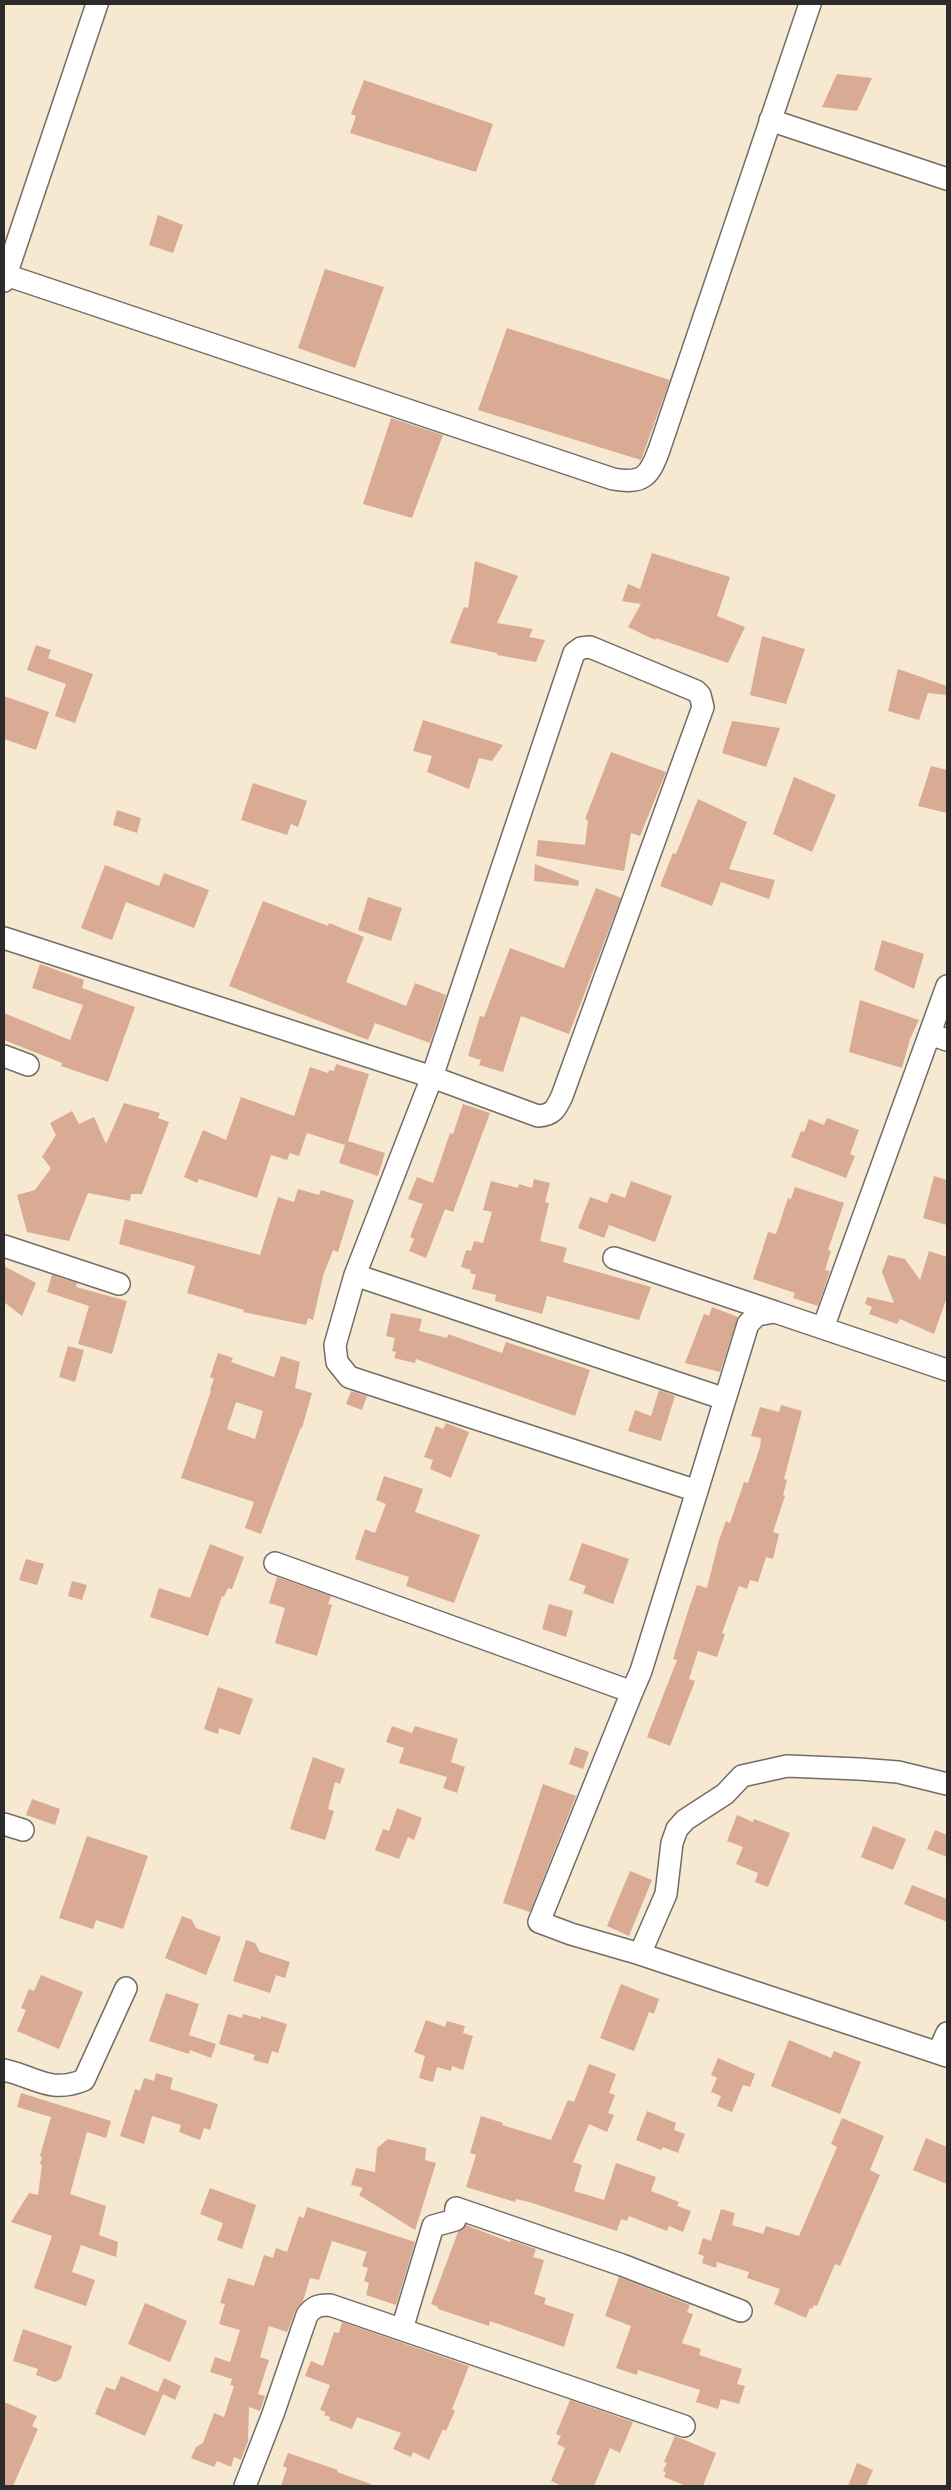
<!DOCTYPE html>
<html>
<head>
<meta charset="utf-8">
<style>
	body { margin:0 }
	#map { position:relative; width:951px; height:2490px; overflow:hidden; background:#f7e8d1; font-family:"Libre Caslon Text",serif }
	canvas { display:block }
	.frame { position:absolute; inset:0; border:5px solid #2b2b2b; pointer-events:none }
</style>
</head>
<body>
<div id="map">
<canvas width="951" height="2490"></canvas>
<div class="frame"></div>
</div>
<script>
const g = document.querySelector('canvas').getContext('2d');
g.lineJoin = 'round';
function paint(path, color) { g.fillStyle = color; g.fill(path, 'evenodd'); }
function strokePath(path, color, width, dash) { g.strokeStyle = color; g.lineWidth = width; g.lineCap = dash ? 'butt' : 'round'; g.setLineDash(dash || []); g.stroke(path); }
paint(new Path2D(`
	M837 74 872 78 857 111 822 107Z
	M364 80 493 124 476 172 350 133 356 116 351 114Z
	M158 215 183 225 173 253 149 245Z
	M325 269 384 287 355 368 298 348Z
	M507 328 670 380 641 460 478 410Z
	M391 418 443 435 412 518 363 504Z
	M652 553 730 577 717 616 745 627 728 663 656 638 655 640 628 627 641 604 622 601 628 584 640 589Z
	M475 561 518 576 497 623 533 629 529 637 545 640 536 662 497 655V653L450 643 464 607 468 608Z
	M762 636 805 649 786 704 750 695Z
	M36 645 51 650 48 658 93 674 75 723 55 716 66 684 27 670Z
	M898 669 947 686V695L928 693 919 720 888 711Z
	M4 696 49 712 36 750 4 739Z
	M423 720 503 745 492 761 479 758 469 789 427 772 432 756 413 751Z
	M732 721 780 728 766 767 722 753Z
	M611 752 666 772 640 836 631 833 624 871 536 856 538 840 585 845 588 820 585 819Z
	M931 766 947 770V813L918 806Z
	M794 777 836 795 812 852 773 834Z
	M253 783 307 801 298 827 291 824 287 835 241 820Z
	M698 799 747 822 729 869 775 880 769 899 721 882 712 906 660 886 673 853 676 854Z
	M117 810 141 818 137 833 113 825Z
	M535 864 579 881 578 886 534 881Z
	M105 865 159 886 164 873 209 890 194 928 126 902 112 940 81 928Z
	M596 888 621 898 569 1034 521 1016 503 1072 479 1065 481 1060 468 1056 480 1016 484 1017 510 948 564 968Z
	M368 897 402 908 391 941 358 930Z
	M263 901 328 926 329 923 364 937 346 982 406 1006 415 983 446 995 430 1043 375 1023 368 1040 229 986Z
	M882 940 924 954 914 989 874 970Z
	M40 964 84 980 82 988 135 1007 108 1082 61 1066 62 1063 4 1040V1013L70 1040 83 1005 32 988Z
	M860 1000 919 1020 910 1039 902 1068 849 1052Z
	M336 1064 369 1074 348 1141 385 1153 378 1176 339 1163 345 1145 307 1133 299 1156 290 1153 287 1160 271 1155 257 1198 199 1179 197 1183 184 1177 203 1130 226 1140 241 1097 294 1116 310 1067 328 1073 329 1070 334 1071Z
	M124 1103 160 1113 158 1118 169 1122 142 1194H131L130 1201 88 1193 69 1241 27 1232 17 1195 35 1190 51 1168 42 1157 56 1135 50 1123 72 1111 79 1124 94 1117 106 1144Z
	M463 1104 490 1113 453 1212 445 1209 426 1258 409 1251 414 1239 410 1237 423 1204 408 1199 417 1177 433 1183 450 1133 453 1134Z
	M827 1118 859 1130 850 1154 855 1156 846 1178 791 1157 801 1131 804 1132 809 1119 824 1125Z
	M934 1176 947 1180V1225L923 1218Z
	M534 1179 550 1183 545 1202 549 1203 540 1241 567 1248 563 1262 651 1287 639 1320 547 1296 542 1314 495 1301 496 1295 472 1289 476 1275 470 1273 471 1270 461 1267 466 1250 471 1251 474 1241 483 1243 492 1212 483 1210 491 1181 518 1188 519 1184 532 1188Z
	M631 1181 672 1196 655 1242 609 1225 604 1238 578 1228 590 1197 607 1203 611 1193 625 1198Z
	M795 1187 844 1203 828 1250 831 1251 825 1270 830 1271 818 1306 793 1298 795 1293 753 1279 768 1232 776 1234 788 1198 791 1199Z
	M298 1189 319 1195 321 1190 354 1200 338 1252 333 1250 323 1276 313 1320 308 1318 306 1325 243 1312 244 1310 187 1293 195 1266 119 1244 125 1219 260 1255 278 1197 294 1202Z
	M929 1251 947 1257V1297L934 1334 900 1319 897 1324 869 1314 872 1307 865 1304 867 1297 894 1303 882 1272 888 1255 905 1259 920 1280Z
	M4 1266 36 1283 22 1316 4 1302Z
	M52 1275 77 1283 76 1287 127 1301 112 1354 78 1344 89 1306 47 1292Z
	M712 1307 738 1317 720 1372 685 1363 704 1314 709 1316Z
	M391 1313 422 1319 419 1331 447 1338 448 1334 502 1353 506 1342 590 1370 575 1416 416 1359 415 1363 394 1358 396 1352 392 1351 395 1338 386 1336Z
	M68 1346 84 1350 75 1382 59 1377Z
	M218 1353 233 1358 231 1362 274 1377 281 1356 300 1362 295 1388 312 1393 302 1428 301 1427 261 1534 245 1528 254 1502 181 1478 211 1391 210 1390 214 1379 210 1377ZM236 1402 263 1411 255 1439 227 1429Z
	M659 1390 675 1396 661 1441 628 1431 635 1410 651 1416Z
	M351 1391 367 1396 362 1410 346 1404Z
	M781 1405 802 1411 784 1479 787 1480 783 1495 785 1496 773 1532 779 1534 773 1559 766 1557 758 1582 750 1580 747 1589 739 1586 722 1633 725 1634 717 1657 698 1651 689 1679 695 1681 670 1746 647 1737 677 1660 673 1659 688 1611 697 1585 707 1588 719 1540 726 1521 730 1523 744 1482 748 1483 760 1447 761 1438 751 1436 760 1407 779 1412Z
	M446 1423 469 1432 451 1478 430 1469 433 1460 424 1457 436 1426 443 1429Z
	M384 1476 423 1489 415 1512 480 1535 454 1603 406 1586 409 1577 355 1559 365 1529 375 1533 386 1504 376 1500Z
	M582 1543 629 1559 613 1604 583 1593 586 1586 569 1580Z
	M210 1544 244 1557 232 1589 228 1588 224 1597 222 1596 208 1636 150 1617 159 1588 190 1598Z
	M26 1559 44 1564 37 1585 19 1580Z
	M277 1577 331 1596 328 1604 332 1605 317 1656 275 1643 285 1608 269 1603Z
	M72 1581 87 1585 82 1600 68 1596Z
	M549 1604 573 1611 566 1637 542 1629Z
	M218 1687 253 1699 240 1735 219 1728 218 1734 204 1729Z
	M392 1726 412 1733 415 1726 458 1739 451 1762 465 1767 457 1793 443 1788 447 1777 399 1763 404 1748 386 1742Z
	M575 1747 589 1752 583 1769 569 1764Z
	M313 1757 345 1769 340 1784 335 1782 328 1809 334 1811 325 1840 290 1829Z
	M543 1784 576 1796 530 1912 503 1903Z
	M32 1799 60 1809 55 1825 26 1815Z
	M397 1808 422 1818 414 1840 408 1837 399 1859 375 1850 383 1829 389 1831Z
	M737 1815 753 1822 754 1819 790 1833 768 1887 755 1882 758 1873 736 1864 743 1847 727 1841Z
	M873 1826 906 1839 893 1870 861 1857Z
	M935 1830 947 1835V1857L927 1849Z
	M87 1836 148 1856 123 1929 96 1920 93 1929 59 1918Z
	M630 1871 652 1880 629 1936 607 1926Z
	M912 1885 947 1899V1922L904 1904Z
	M182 1916 192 1920 196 1928 221 1937 206 1975 165 1958Z
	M246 1940 255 1943 260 1952 290 1962 285 1978 276 1975 270 1993 233 1981Z
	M41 1975 83 1992 59 2049 17 2031 26 2010 21 2008 29 1989 34 1991Z
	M621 1984 659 1999 654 2014 649 2012 634 2051 600 2038Z
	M166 1993 199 2004 189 2035 216 2044 211 2058 190 2050 189 2054 149 2041Z
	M228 2014 242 2018 243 2014 261 2019V2016L287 2024 278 2053 272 2051 268 2064 253 2060 255 2055 219 2044Z
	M426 2020 445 2027 447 2021 465 2026 463 2033 473 2036 463 2070 452 2066 451 2071 437 2067 433 2082 419 2078 425 2056 414 2052Z
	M789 2040 831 2058 834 2051 861 2062 840 2114 771 2086Z
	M718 2058 755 2074 750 2087 743 2085 732 2112 717 2106 721 2096 711 2092 717 2078 711 2075Z
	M589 2064 616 2074 609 2093 615 2095 608 2113 614 2115 607 2132 589 2124 573 2162 582 2165 574 2191 604 2200 616 2163 656 2177 651 2191 679 2202 677 2206 691 2211 683 2232 669 2226 667 2231 629 2216 627 2221 621 2219 617 2231 529 2202 516 2199 515 2202 466 2187 476 2155 470 2153 481 2116 503 2123 502 2125 551 2140 568 2100 574 2102Z
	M156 2073 173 2078 170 2089 218 2104 210 2130 204 2128 200 2140 179 2132 181 2125 152 2116 144 2144 120 2136 135 2089 140 2091 144 2078 154 2081Z
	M21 2093 111 2121 106 2138 87 2132 70 2194 106 2206 99 2235 118 2242 116 2257 81 2245 72 2272 95 2280 86 2306 34 2288 52 2236 11 2222 29 2193 38 2195 42 2165 40 2164 42 2157 40 2156 51 2117 17 2107Z
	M647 2111 676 2123 674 2130 685 2134 678 2153 663 2147 661 2150 636 2140Z
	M842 2118 884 2136 870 2170 880 2175 840 2266 835 2264 817 2306 814 2305 812 2309 810 2308 806 2318 774 2304 780 2289 747 2278 749 2272 717 2262 716 2268 702 2263 704 2256 698 2254 703 2238 711 2241 721 2209 735 2213 732 2225 763 2234 766 2226 799 2236 837 2147 831 2144Z
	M926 2138 947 2147V2184L913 2170Z
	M388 2139 426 2148 425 2160 436 2163 415 2230 359 2195 363 2188 351 2185 356 2168 375 2172 377 2148Z
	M210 2188 256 2205 242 2249 217 2240 223 2223 200 2214Z
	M307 2207 415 2242 396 2305 366 2295 369 2283 364 2281 368 2268 362 2266 367 2252 332 2241 319 2280 310 2278 303 2301 295 2311 289 2328 287 2332 269 2326 260 2357 269 2360 258 2394 265 2396 260 2411 249 2407 248 2441 241 2460 234 2457 231 2467 217 2461 214 2467 191 2458 196 2447 203 2443 214 2413 224 2417 234 2386 230 2385 232 2379 210 2372 215 2357 230 2362 240 2330 219 2324 225 2304 220 2303 228 2278 254 2286 264 2255 273 2258 276 2248 287 2252 299 2216 304 2218Z
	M466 2225 510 2242 511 2240 536 2249 533 2257 544 2260 534 2294 546 2298 544 2304 574 2314 564 2347 490 2321 489 2326 438 2309V2307L431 2304 458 2232Z
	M619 2277 690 2305 687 2312 693 2314 682 2343 701 2349 699 2355 742 2369 737 2384 745 2386 739 2404 721 2399 718 2409 696 2402 700 2390 638 2370 637 2375 616 2368 631 2326 605 2316Z
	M145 2303 187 2321 170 2362 128 2344Z
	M342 2322 469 2366 452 2409 455 2411 446 2431 443 2429 429 2460 413 2452 411 2457 393 2449 401 2433 357 2417 352 2429 329 2420 330 2417 324 2415 326 2412 320 2410 330 2385 305 2376 311 2361 323 2366 334 2332 339 2333Z
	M23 2329 72 2346 61 2379 55 2382 36 2375 38 2369 13 2361Z
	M121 2376 158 2392 164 2378 181 2386 175 2400 163 2394 145 2436 95 2414 106 2387 115 2390Z
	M570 2400 633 2422 620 2453 610 2448 594 2486H562L551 2481 565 2448 557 2444 561 2436 556 2434Z
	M4 2402 37 2416 32 2426 38 2429 13 2486H4Z
	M675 2436 716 2453 703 2486H686L664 2477 666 2472 663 2471 667 2463 664 2462Z
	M288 2453 338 2470 337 2472 371 2484 370 2486H281L287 2468 283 2466Z
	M857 2463 873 2470 866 2486H848Z`), '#d9ab95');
const minor = new Path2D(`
	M770 120 947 179
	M6 275 613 479C643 484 649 477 659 450L810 4
	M4 281 97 4
	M4 938 432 1077 538 1116C553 1115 556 1109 562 1096L703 707 700 695 696 691 590 647 581 648 574 653 432 1077 355 1275 335 1345 337 1362 349 1377 697 1491 748 1324 757 1315 775 1312 947 1370
	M930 1034 947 1040
	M4 1056 28 1065
	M4 1246 119 1284
	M614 1258 775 1312
	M355 1275 725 1399
	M823 1328 947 986
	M275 1563 632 1692 641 1671 697 1491
	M632 1692 539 1922 571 1934 640 1954 938 2053
	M4 1824 23 1830
	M640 1954 666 1894 672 1843 677 1829 685 1820 725 1794 742 1776 787 1766 859 1769 898 1772 947 1784
	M947 2033 938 2053 947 2056
	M4 2070C36 2077 50 2094 84 2080L126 1988
	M402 2329 433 2226 455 2220 456 2208 622 2265 741 2311
	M245 2486 273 2414 307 2315C314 2306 319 2305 330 2305L684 2426`);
strokePath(minor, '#726d65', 24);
strokePath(minor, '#fff', 21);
</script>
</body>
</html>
